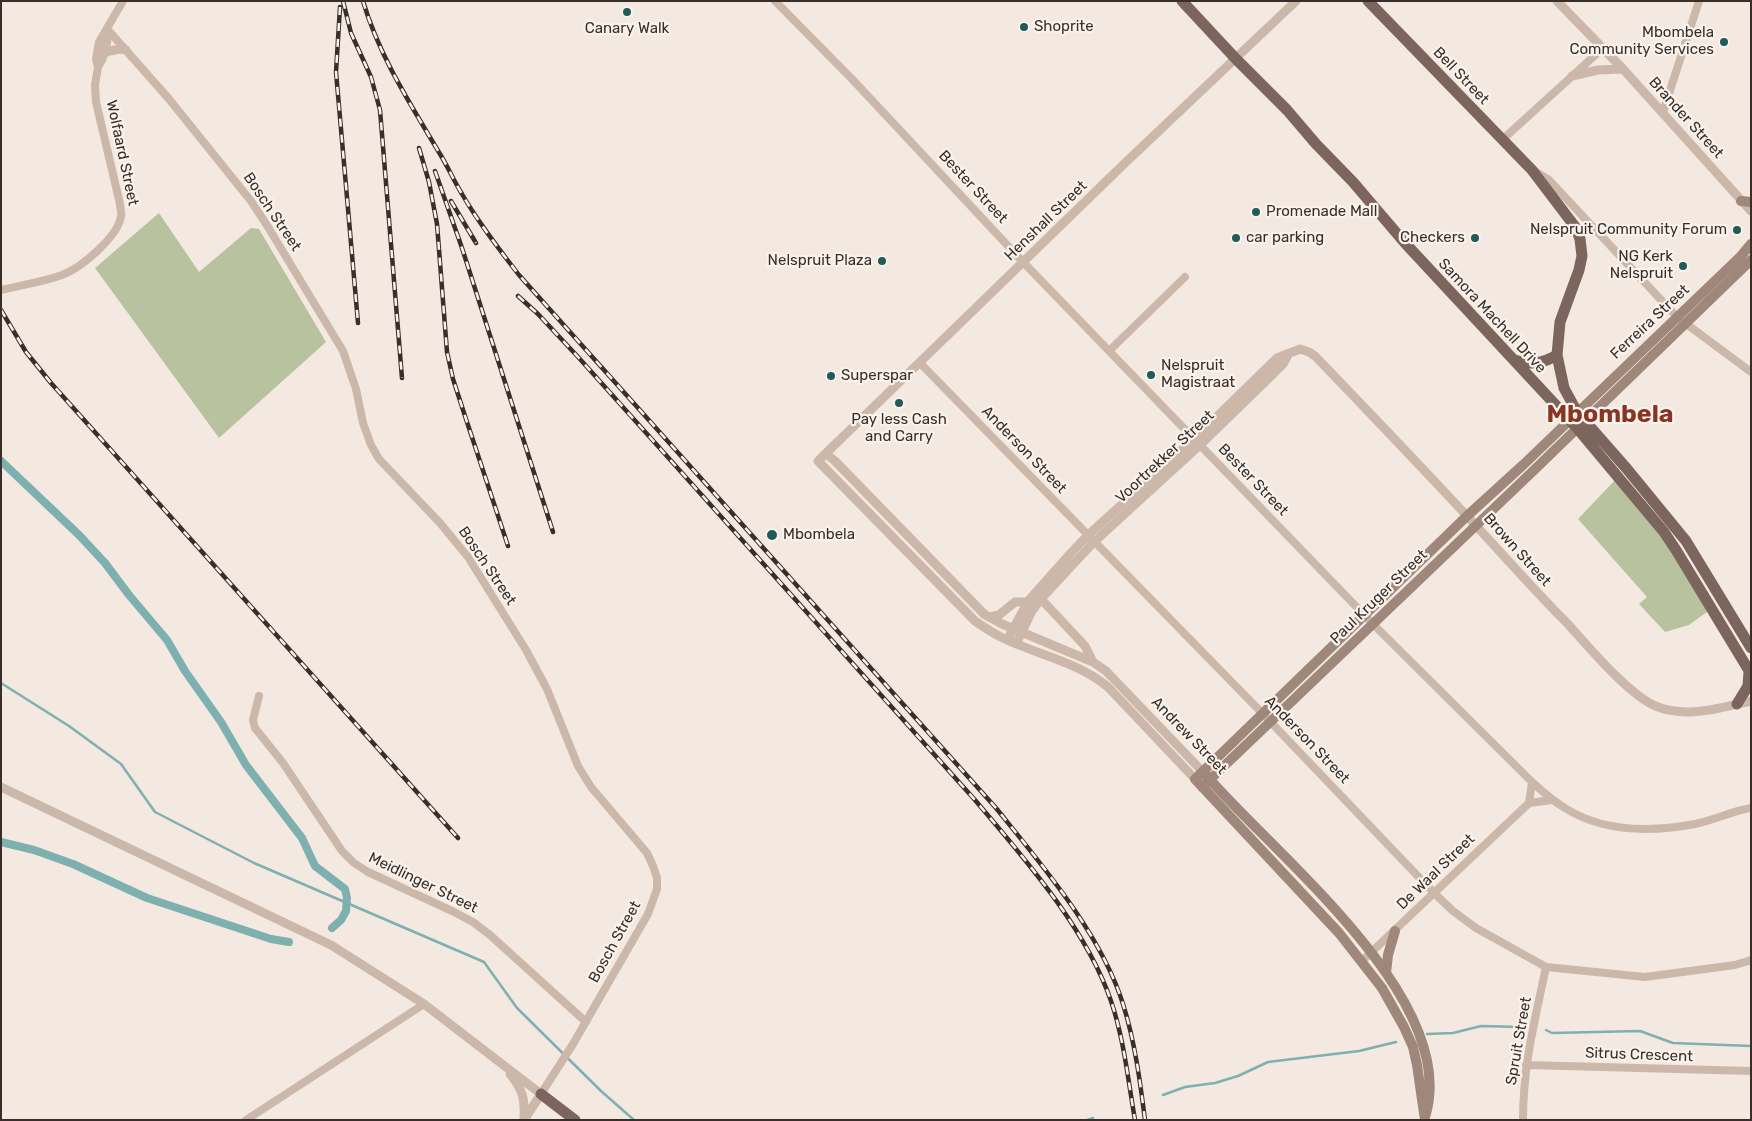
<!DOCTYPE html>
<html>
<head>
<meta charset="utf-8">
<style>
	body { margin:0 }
	#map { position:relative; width:1752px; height:1121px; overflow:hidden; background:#f3e9e0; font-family:Rubik,sans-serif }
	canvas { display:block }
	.frame { position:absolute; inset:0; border:2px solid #392e2a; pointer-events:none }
</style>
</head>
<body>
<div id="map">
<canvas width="1752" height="1121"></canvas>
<div class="frame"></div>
</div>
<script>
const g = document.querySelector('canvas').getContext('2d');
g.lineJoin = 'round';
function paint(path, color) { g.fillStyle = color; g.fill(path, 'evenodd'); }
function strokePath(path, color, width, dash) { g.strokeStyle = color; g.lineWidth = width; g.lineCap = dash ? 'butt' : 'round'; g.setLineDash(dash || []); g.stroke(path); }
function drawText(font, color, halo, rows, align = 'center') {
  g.font = font + ' Rubik,sans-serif'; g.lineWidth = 4.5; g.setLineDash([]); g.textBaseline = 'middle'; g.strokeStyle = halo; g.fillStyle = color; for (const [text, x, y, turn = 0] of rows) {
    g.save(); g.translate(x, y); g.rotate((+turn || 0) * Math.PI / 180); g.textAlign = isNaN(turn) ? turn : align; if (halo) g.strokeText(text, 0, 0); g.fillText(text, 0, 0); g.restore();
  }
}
paint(new Path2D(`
	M159 213 199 272 251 228 259 229 326 342 219 438 95 268Z
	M1617 478 1646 512 1711 609 1689 625 1665 632 1639 604 1647 597 1578 519Z`), '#b8c29f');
strokePath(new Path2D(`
	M1 683 69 726 121 764 155 812 254 863 484 962 517 1008 601 1091 634 1120
	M1546 1030 1552 1033 1640 1031 1673 1043 1751 1046
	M1427 1034 1453 1033 1481 1026 1521 1027
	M1163 1095 1185 1087 1215 1083 1238 1076 1268 1062 1359 1051 1396 1042
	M1087 1120 1093 1118`), '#7eb0b0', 2.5);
strokePath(new Path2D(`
	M1 461 79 535 105 563 129 595 167 640 185 671 221 722 246 765 302 838 315 866 345 889 347 898 346 911 341 920 332 928
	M1 842 34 850 73 864 147 898 271 939 289 942`), '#7eb0b0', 8);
strokePath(new Path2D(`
	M775 1 852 79 1024 263 1373 624 1532 782C1543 792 1553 801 1565 808 1604 833 1652 832 1695 824 1714 820 1732 811 1751 808
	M108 30 169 99 251 201 268 227 343 351 356 389 363 423 371 445 379 459 440 523 468 557 526 650 547 689 578 766 591 787 647 853 653 866 657 878V889L648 914 573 1044 541 1094
	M98 67C106 56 108 43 108 30
	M1663 112 1699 1
	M1502 140 1603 48
	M1536 172 1549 180 1677 317 1751 372
	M1 290C21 285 43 282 62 275 81 268 118 237 121 216 122 212 120 208 120 204L96 102 95 85 98 67 96 59 99 42 123 1
	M1109 351 1185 277
	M920 363 1262 713 1434 893 1453 911 1476 928 1546 967 1645 977 1735 965 1751 960
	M259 696 253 720 255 728 283 763 342 851 354 863 368 872 452 911 473 922 490 935 586 1022
	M1529 803 1552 800
	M1362 961 1529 803 1532 782
	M1526 1065 1751 1071
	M246 1120 424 1004
	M1523 1120C1523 1065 1535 1020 1546 967`), '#cbb8ab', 8);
strokePath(new Path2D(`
	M1557 1 1623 69 1751 211
	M105 52 120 49 126 50
	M1572 76 1598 70 1623 69
	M826 454 835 461 984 614 1002 624 1093 662 1106 671 1202 771
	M1041 599 1085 646 1093 662
	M989 617 999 615 1015 602H1028
	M1007 640 1029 600 1070 554 1088 535 1194 439 1277 358 1300 349 1309 352 1315 356C1366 409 1416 461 1466 515 1500 551 1532 588 1567 623 1587 645 1631 698 1658 707 1688 718 1721 708 1751 701
	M1016 644 1032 611 1041 599 1077 560 1094 542 1200 445 1271 376 1283 364 1289 353
	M1195 779 1108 687C1078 662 1039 655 1005 639 994 634 985 628 975 621L818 461 1124 164 1296 1
	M1 787 331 945 424 1004 541 1094 524 1120
	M510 1074C523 1090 525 1099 524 1119`), '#cbb8ab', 9);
strokePath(new Path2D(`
	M1741 201 1751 202
	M1206 775C1273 854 1462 1000 1425 1117
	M1202 787 1531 473 1751 260
	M1386 973 1388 955 1395 931
	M1425 1120 1417 1065 1413 1047 1404 1027 1382 988 1339 933 1195 779 1467 516 1523 465 1741 256 1751 244`), '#9f877c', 10);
strokePath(new Path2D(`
	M1182 1 1236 59 1287 110 1316 144 1353 182 1405 243 1577 428 1664 532 1676 550 1751 674
	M1368 1 1532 170 1576 228 1580 239 1582 256 1579 270 1560 322 1557 355 1564 388 1577 412 1627 469 1686 541 1751 648
	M1514 360C1530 365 1542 364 1557 355
	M1737 704 1748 686 1749 672
	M541 1094 575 1120`), '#7b655c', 11);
const rail = new Path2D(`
	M343 1 351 33 371 77 380 110 402 378
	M363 1C379 56 411 105 440 154 448 167 454 181 462 194 478 222 499 249 519 275L996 808C1042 865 1101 934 1123 1004 1135 1042 1140 1081 1145 1120
	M340 7 336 72 358 323
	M419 148 429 182 437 224 447 352 453 379 465 416 508 546
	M435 171 462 248 553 532
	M451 201 476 243
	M518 296 538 314 579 358 975 800C1024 858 1086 928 1111 1001 1124 1039 1128 1080 1135 1120
	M1 310 26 352 51 383 458 838`);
strokePath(rail, '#392e2a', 4.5);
strokePath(rail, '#faf3ec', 2.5, [8]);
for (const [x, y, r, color] of [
	[627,12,5,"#205a5b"],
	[1024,27,5,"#205a5b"],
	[1724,42,5,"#205a5b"],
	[1256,212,5,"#205a5b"],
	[1737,230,5,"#205a5b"],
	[1236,238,5,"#205a5b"],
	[1475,238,5,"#205a5b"],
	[882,261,5,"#205a5b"],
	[1683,266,5,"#205a5b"],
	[1151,375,5,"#205a5b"],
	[831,376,5,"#205a5b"],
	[899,403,5,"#205a5b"],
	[772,535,6,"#205a5b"]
]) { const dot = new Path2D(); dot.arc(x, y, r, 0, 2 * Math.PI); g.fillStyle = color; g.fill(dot); strokePath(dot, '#faf3ec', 2); }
drawText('15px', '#392e2a', '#faf3ec', [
	["Shoprite",1034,27],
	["Canary Walk",627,29,"center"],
	["Mbombela",1714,33,"right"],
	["Community Services",1714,50,"right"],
	["Promenade Mall",1266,212],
	["Nelspruit Community Forum",1727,230,"right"],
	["car parking",1246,238],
	["Checkers",1465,238,"right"],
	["NG Kerk",1673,257,"right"],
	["Nelspruit",1673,274,"right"],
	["Nelspruit Plaza",872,261,"right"],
	["Nelspruit",1161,366],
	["Magistraat",1161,383],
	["Superspar",841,376],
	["Pay less Cash",899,420,"center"],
	["and Carry",899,437,"center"],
	["Mbombela",783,535]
], 'left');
drawText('15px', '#392e2a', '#faf3ec', [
	["Bell Street",1461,76,46],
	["Brander Street",1686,118,48],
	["Wolfaard Street",122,153,78],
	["Bester Street",973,187,47],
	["Bosch Street",272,212,56],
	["Henshall Street",1046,221,-44],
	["Samora Machell Drive",1492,316,47],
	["Ferreira Street",1650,322,-43],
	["Anderson Street",1024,450,46],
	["Voortrekker Street",1165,457,-43],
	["Bester Street",1253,480,46],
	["Brown Street",1517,550,48],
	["Bosch Street",487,566,56],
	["Paul Kruger Street",1379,597,-44],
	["Andrew Street",1189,736,46],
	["Anderson Street",1307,740,46],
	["De Waal Street",1436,872,-44],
	["Meidlinger Street",423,883,26],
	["Bosch Street",615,942,-61],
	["Spruit Street",1519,1041,-80],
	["Sitrus Crescent",1639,1055,2]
]);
drawText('bold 25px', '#883623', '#faf3ec', [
	["Mbombela",1610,415]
]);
</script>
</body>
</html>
